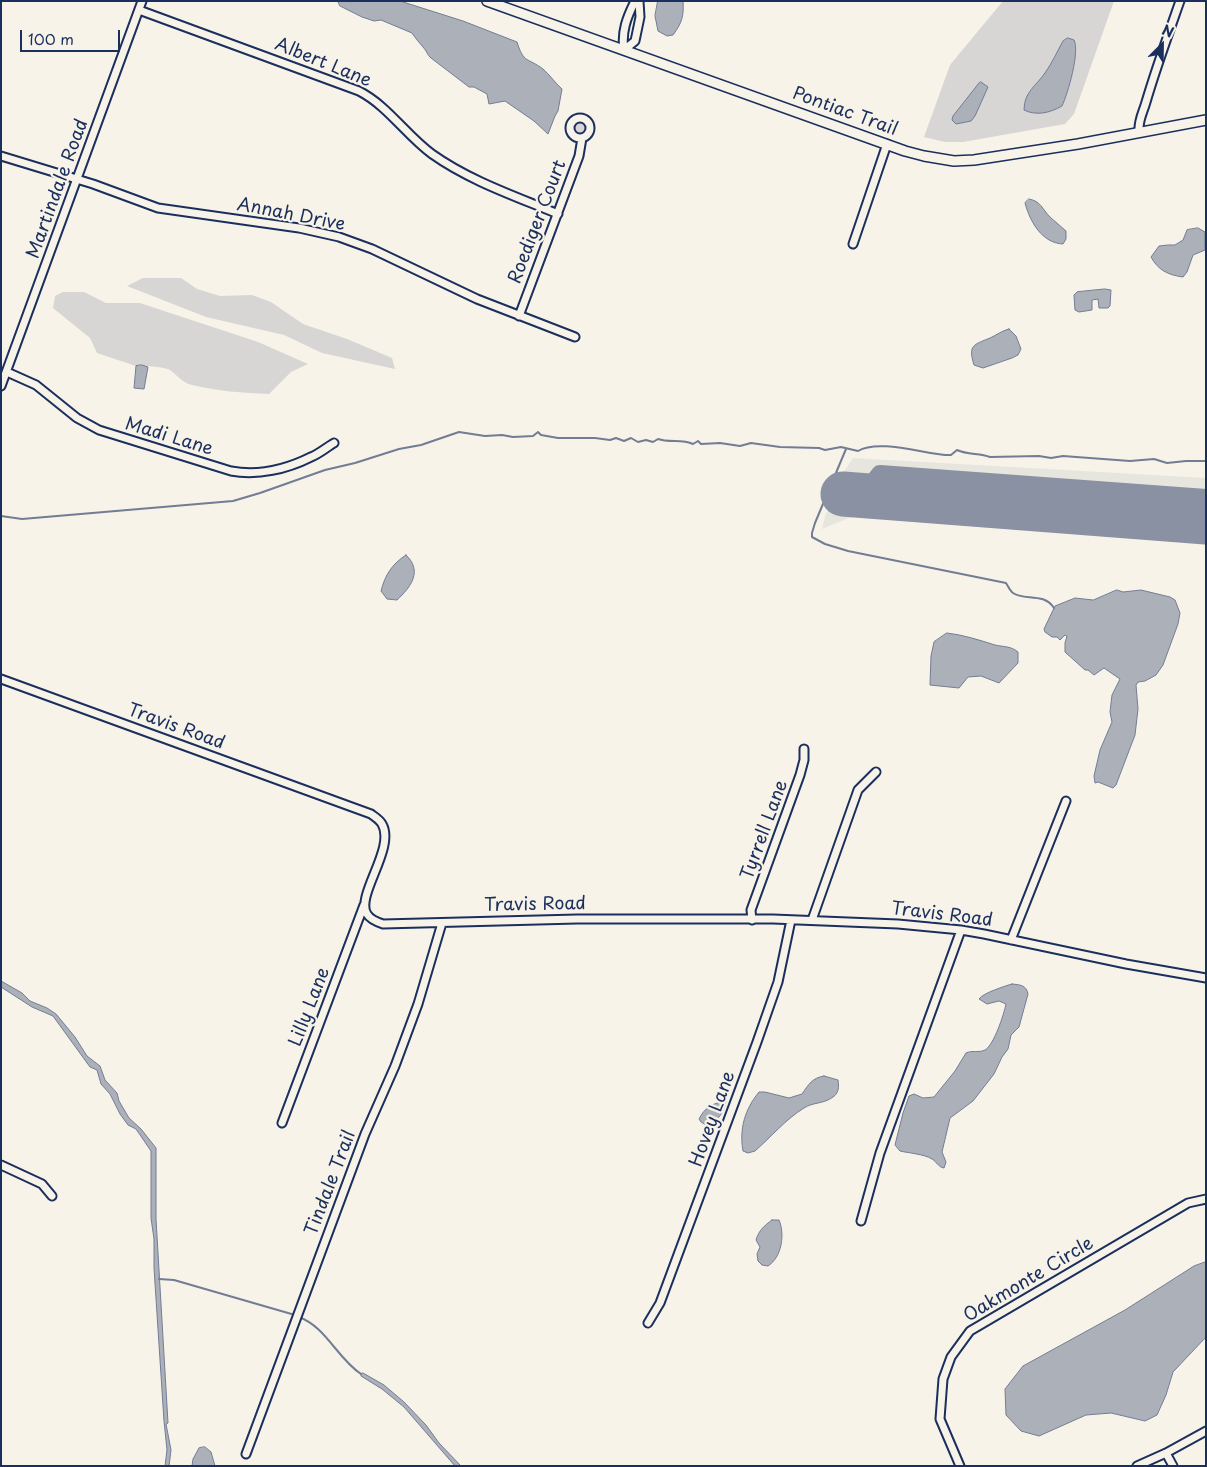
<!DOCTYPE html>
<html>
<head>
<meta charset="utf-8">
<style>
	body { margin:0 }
	#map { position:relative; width:1207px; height:1467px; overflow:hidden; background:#f7f3e8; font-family:"Playpen Sans",sans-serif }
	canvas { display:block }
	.frame { position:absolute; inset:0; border:2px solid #1b2f5e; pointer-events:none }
	.north { position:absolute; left:1137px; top:20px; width:50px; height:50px; -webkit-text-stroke:4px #f7f3e8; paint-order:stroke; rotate:23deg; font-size:14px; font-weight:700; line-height:20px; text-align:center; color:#1b2f5e }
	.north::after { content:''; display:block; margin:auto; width:18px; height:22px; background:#1b2f5e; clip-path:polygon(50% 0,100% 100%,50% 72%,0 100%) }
	.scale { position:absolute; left:20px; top:30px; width:100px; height:22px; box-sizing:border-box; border:2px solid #1b2f5e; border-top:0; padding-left:6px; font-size:15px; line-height:18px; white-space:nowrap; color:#1b2f5e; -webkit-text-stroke:4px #f7f3e8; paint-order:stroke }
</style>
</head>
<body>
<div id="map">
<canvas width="1207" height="1467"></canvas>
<div class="frame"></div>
<div class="north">N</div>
<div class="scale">100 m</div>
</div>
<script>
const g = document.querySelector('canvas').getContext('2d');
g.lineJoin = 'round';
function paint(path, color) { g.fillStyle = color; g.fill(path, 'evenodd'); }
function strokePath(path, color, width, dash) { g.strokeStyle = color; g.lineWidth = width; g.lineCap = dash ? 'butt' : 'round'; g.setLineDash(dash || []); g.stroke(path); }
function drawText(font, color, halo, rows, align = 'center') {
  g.font = font + ' "Playpen Sans",sans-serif'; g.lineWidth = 4.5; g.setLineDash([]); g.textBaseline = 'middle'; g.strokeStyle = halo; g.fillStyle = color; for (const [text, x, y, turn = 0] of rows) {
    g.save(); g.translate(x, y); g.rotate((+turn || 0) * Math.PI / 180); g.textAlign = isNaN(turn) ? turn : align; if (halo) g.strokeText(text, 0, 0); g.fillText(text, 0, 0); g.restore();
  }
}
paint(new Path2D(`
	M853 458 1206 478V540L920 518 863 516 849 518 822 529 826 513 830 509 837 478 841 476Z`), '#e6e5de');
paint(new Path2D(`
	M1003 1H1114L1074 114 1065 124 963 142H945L924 137 950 65Z
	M574 128a6 6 0 1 1 12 0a6 6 0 1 1-12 0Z
	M143 278H181L197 289 220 296 252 295 271 302 303 324 347 339 392 358 395 369 322 353 284 335 206 317 127 286Z
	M63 292H84L106 303H140L258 342 308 364 291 372 269 394C243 393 217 391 192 385 183 383 177 375 170 370 165 367 141 365 136 366L97 353 90 338 53 308 55 296Z`), '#d7d6d4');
const water = new Path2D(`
	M338 1H400L463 21 517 42C524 64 527 57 543 69 550 75 555 83 562 89L558 111 555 116 548 134 534 121 505 101 489 104 487 94 474 87H469L431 58C427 55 427 51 423 47 418 41 416 39 412 33L381 20 374 21 362 17 340 6Z
	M658 1H683C684 16 682 23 673 35L667 36 658 31 655 16Z
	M1068 38 1074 40C1080 52 1068 93 1062 106 1050 113 1036 116 1024 110 1024 92 1036 86 1045 73 1052 63 1057 52 1063 41Z
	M981 82 988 87 975 116 971 121 956 124 952 120 953 116 979 83Z
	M1029 199C1041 201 1042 209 1050 217 1055 222 1061 226 1066 231V239L1063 244C1042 243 1030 222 1025 203Z
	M1198 228 1205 232V250L1193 255 1187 272 1183 277C1168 275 1158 270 1151 257L1159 246 1168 245H1175L1183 240 1187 230Z
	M1105 289 1111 290 1110 306 1108 308H1099L1098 299 1092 300V310L1079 312 1075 310 1074 295 1077 292Z
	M1009 329 1016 336 1021 349 1018 355 1012 358 983 368 974 365C968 345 973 345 990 338 997 335 1001 331 1009 329Z
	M142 365 148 367 144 389 134 388 136 366Z
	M406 555C423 571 411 587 397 600L387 599 381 591C385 575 392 564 406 555Z
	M1117 590 1123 592 1141 590 1170 597 1175 600 1180 613 1178 624 1163 665 1156 675 1145 681 1138 682 1136 685 1138 709 1135 735 1116 785 1113 788 1098 782 1095 783 1094 776 1100 750 1112 722 1110 712 1112 695 1120 679 1104 668 1094 675 1088 670H1085L1065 652V643L1067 636 1065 635 1060 640 1057 637H1052L1045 632 1044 629 1055 606 1075 598 1093 600Z
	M947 633C964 635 979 640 995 645 1004 647 1011 646 1018 652V663L999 683 981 676 968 677 959 688 930 685 931 656 934 642Z
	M1 981 22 993 30 1001 47 1008 56 1014 75 1037 87 1056 100 1066 105 1080 117 1093 119 1101 129 1118 141 1129 156 1148V1219L168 1423 166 1424 171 1450 169 1466H165L167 1450 164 1421 154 1268V1239L151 1218V1151L136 1129 128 1125 120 1114 110 1094 101 1084 97 1070 90 1067 53 1016 32 1007 1 987Z
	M1012 984C1021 985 1026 985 1028 994L1019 1027 1011 1035 1008 1049 1002 1057 994 1074 973 1101 950 1118 942 1152 946 1162 944 1168C938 1167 937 1162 932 1159 924 1154 908 1153 900 1151L895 1145 903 1113 909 1096 914 1094 923 1098 934 1097 955 1071 966 1053C972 1050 979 1053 985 1050 994 1045 1004 1014 1006 1004L999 1001 987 1004 979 999C983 993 1005 986 1012 984Z
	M824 1076 838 1080C839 1087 839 1093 833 1097 824 1104 813 1102 804 1108 786 1119 771 1137 755 1151L748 1153 743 1151C739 1129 745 1109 759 1092H765L789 1098 802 1094C809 1084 812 1078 824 1076Z
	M726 1101C725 1111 717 1122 708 1126L701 1122 699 1119C705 1107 713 1103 726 1101Z
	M772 1220H779C785 1234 782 1257 768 1266L762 1265 758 1261 757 1254 760 1247 756 1240C759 1230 764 1226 772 1220Z
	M1206 1262V1337L1173 1372 1166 1395 1157 1415 1145 1421 1111 1413 1086 1415 1039 1436 1021 1431 1006 1415 1005 1389 1023 1366 1125 1310 1194 1266Z
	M363 1373 384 1385 404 1402 426 1425 439 1443 461 1466H455L404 1407 382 1389 361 1376V1374Z
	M205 1447 211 1452 215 1466H192L193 1459 199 1448Z`);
paint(water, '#acb0b9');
strokePath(water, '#727c95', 1);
strokePath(new Path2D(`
	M846 449 815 523 812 533V537L825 544 848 551 1006 583C1008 586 1010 591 1013 593 1024 601 1044 592 1054 608
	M1 516 22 519 233 501 260 493 325 470 355 463 399 449 421 445 459 432 485 436 502 435 513 437 533 436 538 432 541 435 558 438H595L610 440 616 438 624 441 631 438 638 442 646 440 653 442 658 439C669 443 682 439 693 444L698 441 701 444 720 443 740 446 751 443 780 447 819 448 825 450 841 447 858 451C878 439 921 453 945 455H951L957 450C968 455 979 453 990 457L1039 456 1051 458 1063 456 1130 461 1154 459 1167 463 1186 461H1206
	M159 1279 174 1280 295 1315
	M299 1317C326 1327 337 1358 361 1374`), '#727c95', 2);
strokePath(new Path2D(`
	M871 497 873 483 880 474 1206 498
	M904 499 905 476
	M1134 517 1136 493`), '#8991a3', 18);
strokePath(new Path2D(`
	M843 494 1206 522`), '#8991a3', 45);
const minor = new Path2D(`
	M139 10 359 91C388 106 406 135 432 154 470 181 515 196 558 214
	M624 50 635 41 640 17 639 1
	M624 50C621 32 627 17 635 1
	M570 128a10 10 0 1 1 20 0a10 10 0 1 1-20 0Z
	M1139 132C1138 120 1143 113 1146 102 1156 68 1168 35 1180 1
	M1 156 93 184 158 208 299 228 339 237 372 249 477 299 575 337
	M853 244 887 144
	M519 316 579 156 582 138
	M7 372 36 385 77 418 99 430 231 471C258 476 287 469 311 457 319 454 327 447 334 443
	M1 386 142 1
	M1 679 371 814C375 817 380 820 382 824 396 848 355 896 367 914 370 919 377 922 383 924L577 919H773L898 924 961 930 984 934 1126 964 1206 978
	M752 920 751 910 800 775 804 760V749
	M812 920 858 790 876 772
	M1011 940 1066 801
	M282 1123 364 905
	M1 1165 42 1184 52 1196
	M861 1221 880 1153 961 930
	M648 1323 660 1303 757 1042 778 982 791 920
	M1166 1453 1173 1466
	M246 1454 365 1134 395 1066 418 1004 442 923
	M960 1466 940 1419 943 1379 951 1357 970 1331 1188 1203 1206 1199
	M1137 1466 1166 1453 1206 1431`);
const major = new Path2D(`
	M487 1 905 151 924 156 954 161 974 160 1078 144 1206 120`);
strokePath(minor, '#1b2f5e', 11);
strokePath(major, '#1b2f5e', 12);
strokePath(minor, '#f7f3e8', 7);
strokePath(major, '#f7f3e8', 9);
drawText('18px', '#1b2f5e', '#f7f3e8', [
	["Albert Lane",323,63,22],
	["Pontiac Trail",845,112,20],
	["Martindale Road",58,189,-70],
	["Annah Drive",291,215,11],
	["Roediger Court",538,222,-69],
	["Madi Lane",169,437,17],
	["Travis Road",176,727,20],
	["Tyrrell Lane",765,830,-70],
	["Travis Road",535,905,-1],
	["Travis Road",942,915,7],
	["Lilly Lane",310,1007,-69],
	["Hovey Lane",713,1119,-70],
	["Tindale Trail",331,1183,-69],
	["Oakmonte Circle",1029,1280,-31]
]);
</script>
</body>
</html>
